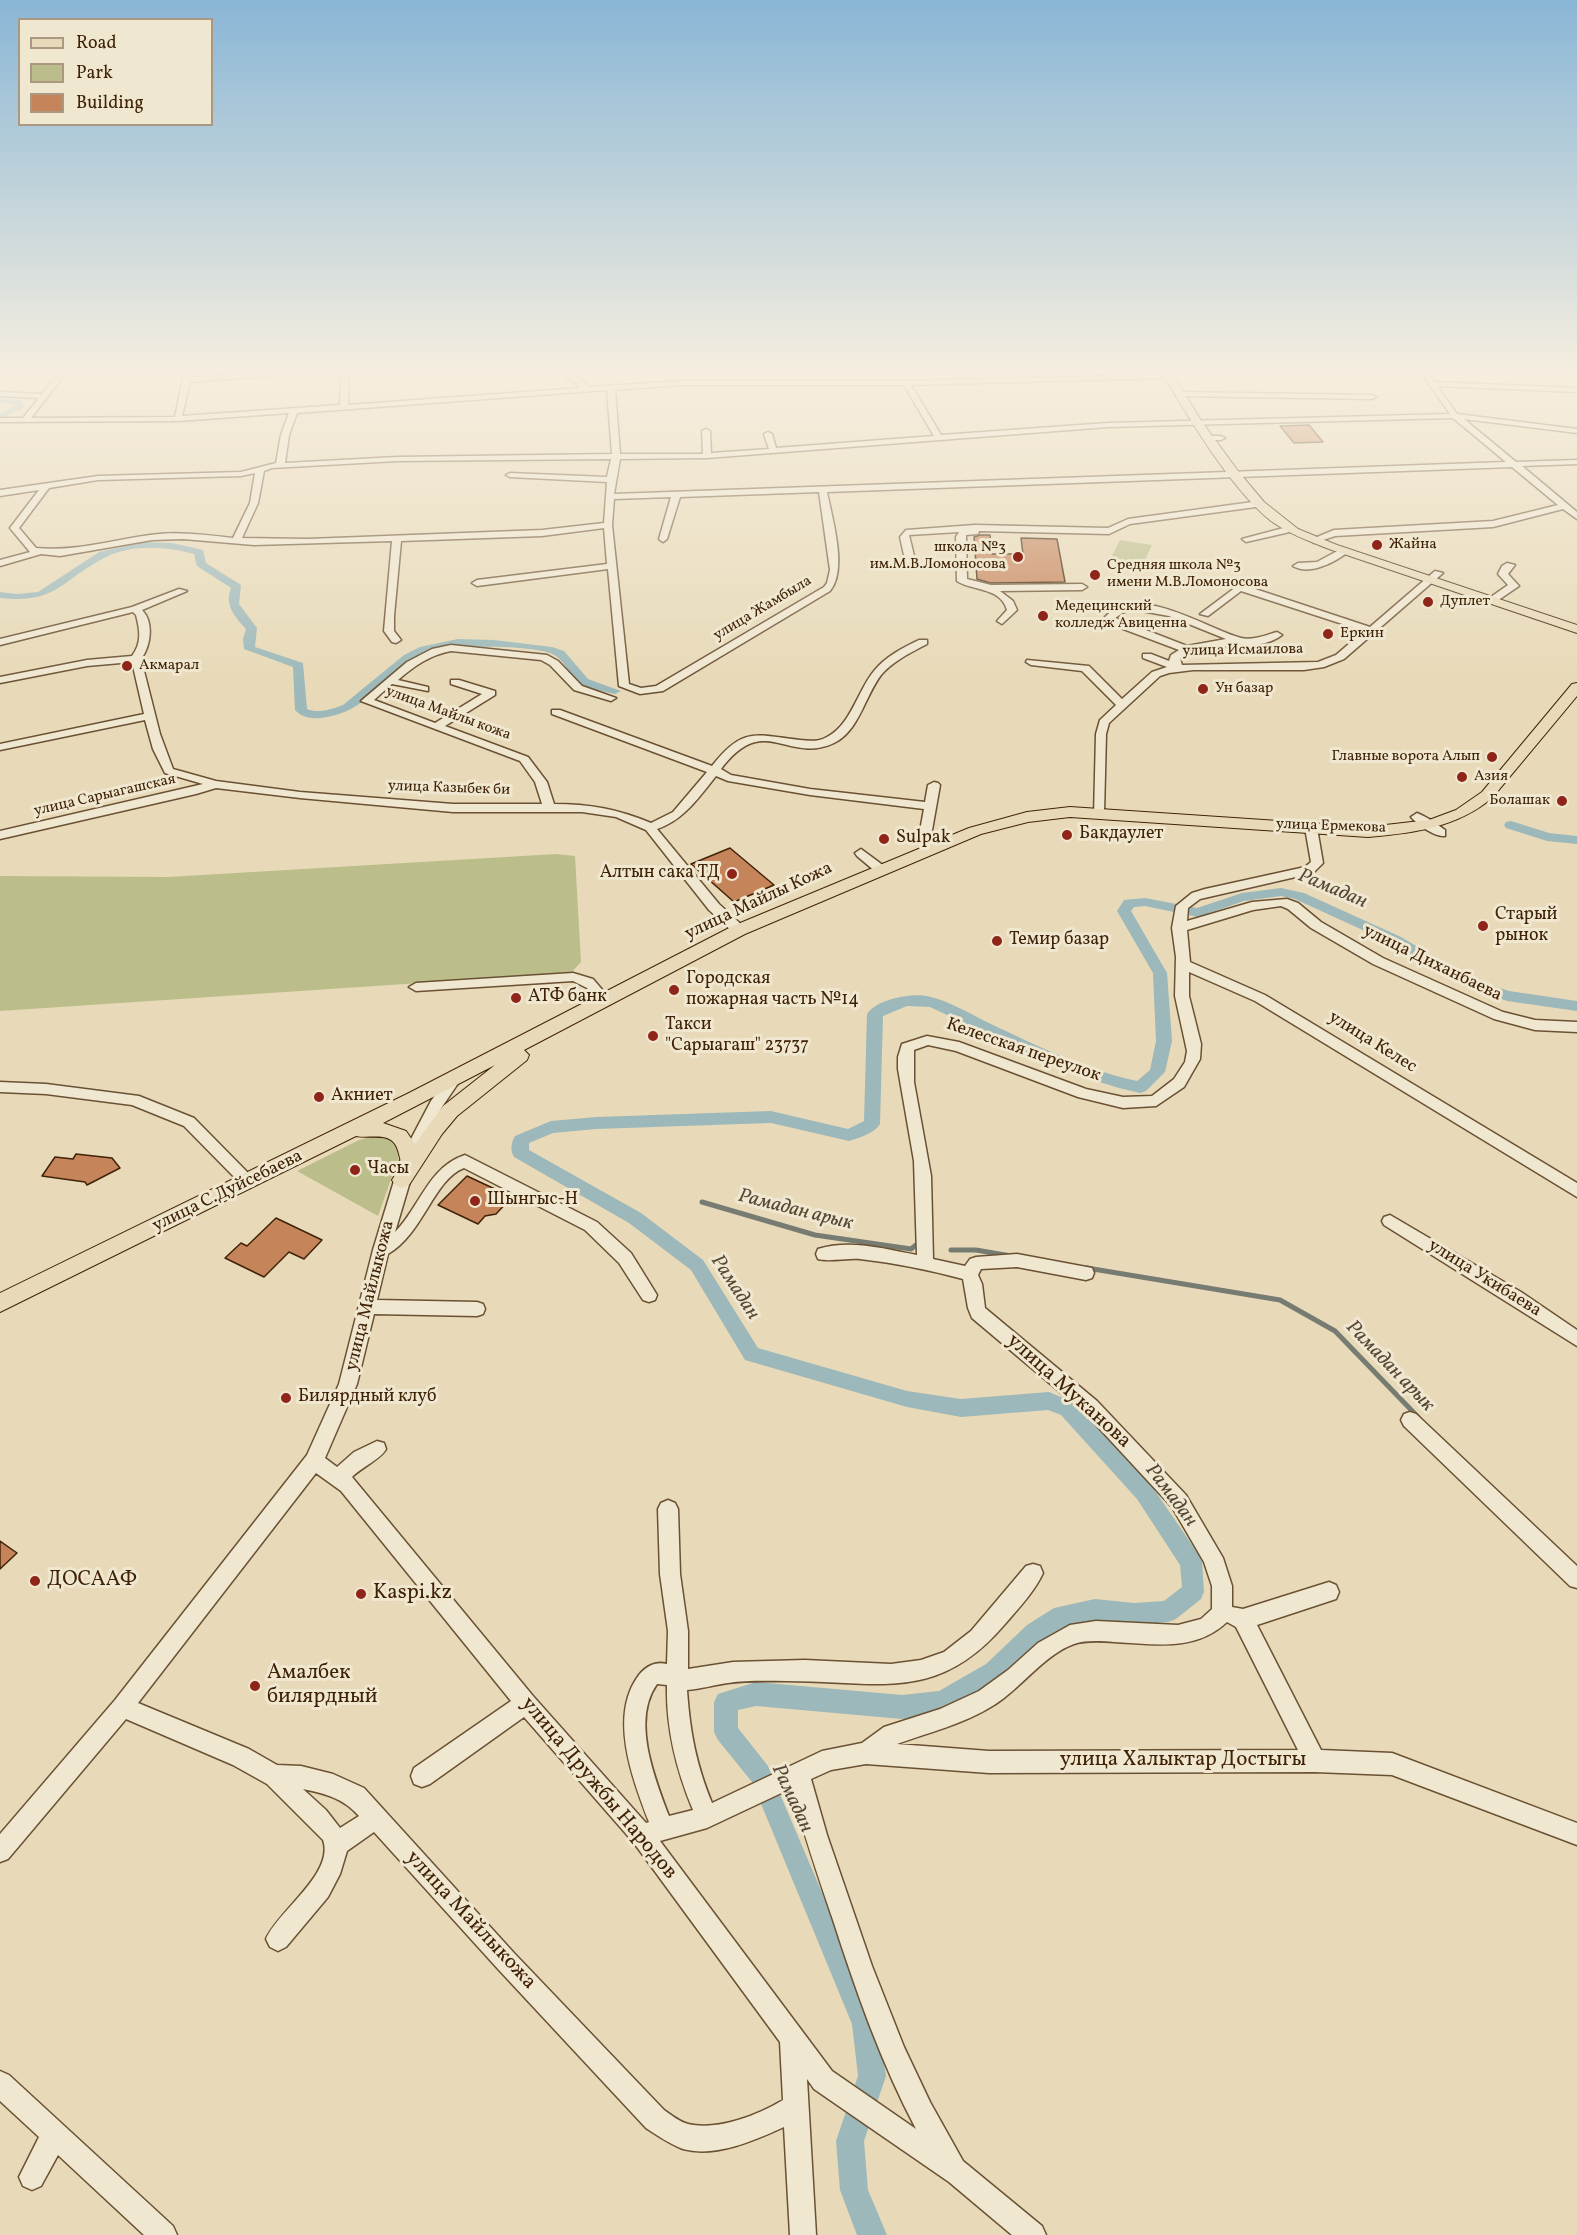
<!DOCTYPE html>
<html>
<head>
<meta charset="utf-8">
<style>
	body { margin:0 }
	#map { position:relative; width:1577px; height:2235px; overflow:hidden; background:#e8dab8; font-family:Vollkorn,serif }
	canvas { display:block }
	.legend { position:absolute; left:18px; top:18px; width:195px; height:108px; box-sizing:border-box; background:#f0e7d1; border:2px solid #aa9980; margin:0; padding:8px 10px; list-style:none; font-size:18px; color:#402307 }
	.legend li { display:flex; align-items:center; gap:12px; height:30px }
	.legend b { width:30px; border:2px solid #aa9980 }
</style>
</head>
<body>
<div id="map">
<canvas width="1577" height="2235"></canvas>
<ul class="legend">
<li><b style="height:8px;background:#e8dab8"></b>Road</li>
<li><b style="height:16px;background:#bbbe8b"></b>Park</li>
<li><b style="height:16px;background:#c6845b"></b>Building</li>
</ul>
</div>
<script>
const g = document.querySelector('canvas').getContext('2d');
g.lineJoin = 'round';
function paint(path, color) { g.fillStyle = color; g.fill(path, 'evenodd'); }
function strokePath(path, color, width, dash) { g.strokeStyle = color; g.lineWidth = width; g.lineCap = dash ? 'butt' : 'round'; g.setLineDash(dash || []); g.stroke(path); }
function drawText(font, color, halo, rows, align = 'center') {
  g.font = font + ' Vollkorn,serif'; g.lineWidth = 6; g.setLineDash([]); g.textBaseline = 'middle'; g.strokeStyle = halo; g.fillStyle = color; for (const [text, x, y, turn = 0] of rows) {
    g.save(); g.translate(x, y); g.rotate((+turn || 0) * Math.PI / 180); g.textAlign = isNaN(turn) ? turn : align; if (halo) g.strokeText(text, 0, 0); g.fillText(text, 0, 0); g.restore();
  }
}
paint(new Path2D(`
	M1120 540 1152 545 1140 571 1107 566Z
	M556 854 575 856 581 962 571 973 0 1011V876L168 877Z
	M381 1134 400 1144V1154L378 1216 297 1171 359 1140Z`), '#bbbe8b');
strokePath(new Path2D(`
	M702 1202 815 1235 911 1249 916 1245
	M951 1250H976L1011 1256
	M1087 1268 1280 1300 1335 1331 1418 1417`), '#777c72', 5);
paint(new Path2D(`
	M0 398 22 400 25 407 0 419V413L16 406 0 402Z
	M144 542 172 543 203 550 206 563 241 585 239 604 257 628 255 647 303 663 307 709C318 714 332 709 343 705L404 655 420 647 458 639 494 640 552 647 564 651 588 679 621 691 615 694C605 692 589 689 580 684 570 677 566 663 556 656 541 644 451 645 431 651 385 666 374 713 320 718 311 719 301 717 295 710L293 667 244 649 243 639 246 629C235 617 224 605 231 588L197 566 194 554C165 546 131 544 104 558 60 581 57 604 0 598V592L17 594 38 592 99 552Z
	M1511 821 1549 833 1577 836V844L1547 841 1506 828 1504 825 1506 822Z
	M1281 888 1304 893 1401 937 1472 979 1509 991 1577 1001V1011L1507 1001 1462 985 1391 943 1295 899 1281 896 1244 901 1198 917 1145 906 1134 907 1131 911 1167 973 1172 1041 1165 1072 1146 1091 1140 1093 1119 1088 1073 1074 930 1007 907 1006 883 1016 880 1124C875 1133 859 1138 849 1141L771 1123 596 1129 553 1133 529 1143V1150L641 1213 703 1260 758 1348 907 1391 961 1399 1049 1392 1075 1403 1151 1485 1199 1555 1202 1562 1204 1592 1201 1599 1176 1619 1168 1622 1134 1625 1095 1621 1066 1626 1043 1641 1002 1680 942 1714 902 1719 756 1706 738 1710V1728L768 1766 878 2024 886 2076 864 2141 868 2190 887 2235H857L840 2190 836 2141 858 2076 852 2024 752 1782 718 1740 714 1732V1702L718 1694 756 1682 902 1695 939 1691 986 1664 1027 1625 1054 1608 1095 1599 1134 1603 1164 1601 1182 1587 1180 1565 1137 1499 1061 1415 1048 1410 961 1417 907 1407 745 1360 691 1270 629 1223 514 1157C510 1151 511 1142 515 1136L551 1121 596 1117 771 1111 848 1129 864 1121 867 1014C877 999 911 993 927 996 950 1001 970 1014 991 1024 1038 1046 1085 1070 1137 1081L1150 1070 1156 1041 1153 973 1117 911 1124 900 1145 898 1197 908 1242 893Z`), '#9cb8ba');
const building = new Path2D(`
	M1309 425 1323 442 1294 443 1280 426Z
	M980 535H990L992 554H1023L1021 538 1057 539 1065 582 990 583 977 579 974 537Z
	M730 848 774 885 734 902 691 864Z
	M76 1154 112 1158 120 1168 87 1185 85 1182 42 1176 55 1157 73 1159Z
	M467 1176 512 1197 496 1214 485 1216 478 1224 438 1205Z
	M276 1218 322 1240 304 1259 289 1252 264 1277 225 1258 241 1243 247 1246Z
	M0 1541 17 1553 0 1569Z`);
paint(building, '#c6845b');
strokePath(building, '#402307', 1.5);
const minor = new Path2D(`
	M59 373H66L31 418 175 417 184 373H192L191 377 273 374 269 376 190 382 182 416 340 405 341 373H349L348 405 580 388 573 381 566 378 569 374 579 377 588 387 681 381H906L1169 374 1173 376 1169 378 911 385 941 435 1108 423 1450 414 1421 373H1428L1434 382 1577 388V392L1437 386 1457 414 1577 429V433L1464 419 1516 462 1577 460V464L1522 466 1577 512V519L1563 509 1493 527 1335 536 1314 543 1310 540 1334 530 1493 521 1558 505 1512 467 827 492C832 518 848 570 830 591L663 691 640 694 619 686 608 569 477 586 472 583 477 580 607 564 604 528 542 536 401 541 394 616V631L401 640 396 643 392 642 384 631 392 541 254 545 183 539 152 540 60 556 41 554 0 566V560L30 552 10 528 39 490 0 496V490L98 476 241 472 276 463 281 435 289 413 178 421 0 422V418H23L39 398 0 396V392L42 394ZM681 385H904L934 436 776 448 772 434 768 432 764 434 769 449 711 453 710 431 706 429 702 431 703 454H620L615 390ZM607 390 612 454 397 457 285 463 289 435 297 413ZM1453 418 1506 462 614 494 620 459 707 458 1108 427ZM611 459 607 477 510 473 506 475 510 477 607 482 604 523 542 530 308 539 242 538 258 503 264 471 272 468 397 461ZM255 473 250 503 233 538C206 535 177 531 150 535 112 540 75 552 36 548L19 528 49 488 98 480 241 476ZM819 492 830 570 827 583 824 587 656 686 641 688 629 684 612 525 614 499 671 497 659 539 663 542 667 539 680 497Z
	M1179 392 1372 395 1376 397 1372 399 1176 396Z
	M1208 436H1221L1225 438 1221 440H1205L1204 438Z
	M1260 501 1263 502V506L1130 524 1109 534 979 531 978 534 966 535 967 579 991 585 1082 584 1087 587 1082 590 1000 591 1013 601 1017 610 1002 624 997 621 1007 610C1001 587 972 591 957 581L956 537 959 532 909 535 916 564 911 567 906 564 900 537 906 530 975 525 1108 528 1128 519Z
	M1291 526 1294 527V531L1246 542 1242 539Z
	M1341 549 1349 551C1336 562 1309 576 1293 566L1298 563 1317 562Z
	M1507 563 1515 565 1508 574 1519 586 1494 603H1488V599L1508 585 1498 574 1502 566Z
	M1435 571 1443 573 1344 659 1324 667 1304 670H1193L1169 673 1160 676 1109 723 1106 734 1104 813 1102 816H1094L1096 734 1100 720 1116 705 1082 671 1031 665 1026 662 1027 660 1089 666 1122 699 1152 672 1167 667 1143 658V654H1151L1169 661 1171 655 1179 650 1110 624 1105 617C1139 582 1204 628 1241 638 1252 641 1266 635 1277 632L1282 635C1257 655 1212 637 1180 658L1182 665 1318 662 1336 655 1364 631 1241 591 1208 616 1200 614 1240 584 1370 627ZM1136 610 1169 616 1226 639 1187 646 1115 618 1124 612Z
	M179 589 187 591 142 610C154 622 151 646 141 659L160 734 173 769 216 781 300 792 453 804H542L535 782 520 761 361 701 407 662 432 649 451 645 547 655 558 661 582 686 616 698 611 701 574 690 550 665 541 660 451 651C430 655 414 666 398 680L428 687V691L392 684 374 700 435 723 482 694 451 684V680H459L495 691V695L445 726 528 757 547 782 554 804C589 804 618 809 651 823L673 812 707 772 552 714V710H560L712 766C743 726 756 735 800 740 809 741 819 742 827 737 851 725 858 690 874 671 886 656 903 648 919 640H927V644C910 653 893 661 881 675 865 696 859 731 834 743 787 765 765 711 721 769L731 775 810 789 925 802 928 785 934 782 938 783 940 785 931 836 936 849 930 853 926 852 919 836 924 809 810 795 728 781 716 776C699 797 684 820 657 829L719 904 744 927 746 930 744 933H734L709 910 646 830 616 817 582 812H453L300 798 216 788 196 794 0 839V831L203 784 165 773 153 749 145 720 0 750V744L144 714 132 662 87 666 0 683V677L87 660 132 656C142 643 140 630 136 615L133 612 0 645V639L132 607Z
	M1417 813C1427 817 1437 824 1445 830V836C1435 837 1418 825 1411 817Z
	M1311 824 1317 828 1323 863 1313 873 1200 899 1188 908 1187 921 1252 902 1287 899 1298 903 1321 922 1383 958 1503 1012 1535 1020 1577 1022V1032L1535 1030 1494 1019 1373 964 1311 928 1288 909 1281 906 1253 910 1187 930 1190 962 1265 995 1577 1183V1197L1255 1001 1189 972V996L1201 1044 1200 1059 1184 1087 1156 1106 1123 1108 1078 1097 956 1051 928 1045 914 1050V1082L931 1176 933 1259 965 1266 970 1259 976 1257 1017 1254 1092 1268 1094 1273 1092 1278 1086 1280 1017 1267 981 1269 978 1275 982 1284 985 1308 1097 1401 1186 1495 1223 1558 1232 1586V1607L1243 1609 1329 1582 1336 1585 1339 1592 1336 1599 1257 1625 1321 1750 1392 1753 1577 1823V1845L1392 1775 1315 1772 989 1773 866 1764 831 1770 811 1779 827 1835 872 1966 904 2047 930 2102 963 2161 1042 2226 1046 2235H1012L949 2182 814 2089 807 2079 816 2235H790L784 2127C756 2140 715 2158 683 2149 670 2144 658 2136 646 2128L498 1969 374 1832 347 1851 340 1874 328 1897 286 1947 278 1951 270 1947 266 1939C278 1911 335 1873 323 1840L267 1784 233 1765 126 1719 8 1859 0 1862V1834L115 1700 307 1455 339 1384 373 1250 401 1158 431 1101 449 1075 454 1074 461 1079 442 1107 417 1158 395 1232C420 1207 428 1167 465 1155L597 1222 631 1253 657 1295 655 1300 649 1302 643 1300 619 1263 585 1230 464 1168C434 1179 423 1234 388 1254L377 1300 477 1302 483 1304 485 1309 483 1314 477 1316 374 1314 357 1384 325 1458 337 1467 354 1452 377 1441 384 1443 386 1449C382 1458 361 1468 352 1477L533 1696 646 1823 649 1822C633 1780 608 1716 639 1675 646 1666 656 1661 667 1664L668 1631 660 1574 658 1509 661 1503 668 1500 675 1503 678 1509 680 1574 688 1631V1669L733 1662 805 1660 891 1664 921 1660 944 1652 971 1631 1026 1566 1033 1564 1040 1566 1043 1573C1035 1591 1018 1609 1005 1624 937 1704 879 1681 787 1681 768 1681 747 1680 728 1683 714 1685 701 1689 687 1690 690 1732 696 1764 712 1803L822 1751 862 1743 884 1727 940 1709 979 1691 1008 1670 1038 1643 1070 1625 1096 1621 1178 1625 1201 1619 1212 1609V1586L1204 1562 1172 1507 1085 1413 972 1318 968 1308 963 1279C930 1270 895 1263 860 1259 848 1258 828 1262 818 1259L816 1254 818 1249C850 1239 885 1249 917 1255L914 1161 898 1069V1057L902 1044 927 1036 959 1042 1086 1089 1123 1097 1152 1096 1174 1079 1185 1062 1187 1051 1175 996 1176 957 1172 928 1176 906 1192 893 1205 889 1305 867 1311 862 1305 828ZM316 1473 341 1491 511 1701 414 1768 411 1776 414 1784 422 1787 430 1784 524 1717 634 1843 780 2042 783 2100C758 2115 718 2131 688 2124 680 2122 671 2115 664 2110L514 1953 364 1788 333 1774 301 1766 277 1765 249 1749 138 1703ZM1227 1622 1236 1627 1298 1750 989 1751 897 1744C930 1732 964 1724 994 1705 1020 1689 1045 1654 1074 1644 1086 1640 1101 1641 1114 1642 1155 1644 1195 1652 1227 1622ZM657 1684 667 1685C666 1729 676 1769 693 1810L669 1816C655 1779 631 1720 657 1684ZM792 1788C803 1833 818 1876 833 1920 856 1991 881 2063 916 2129L832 2071 660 1841 707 1828ZM303 1789C326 1794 343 1798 359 1816L340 1828 326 1810Z
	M861 849 884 866 886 869 884 872H876L857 856 855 853Z
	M573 973 593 979 611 1000 609 1003H599L587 988 573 981 416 991 409 987 416 983Z
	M0 1082 46 1084 139 1096 194 1118 256 1181 254 1185H242L184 1126 132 1105 46 1094 0 1092Z
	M1390 1215 1521 1292 1577 1330V1346L1384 1225 1382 1221 1384 1217Z
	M1410 1412 1416 1414 1577 1566V1588L1570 1586 1404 1426 1401 1420 1404 1414Z
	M0 2071 9 2075 173 2226 177 2235H144L58 2155 41 2186 32 2190 23 2186 19 2177 39 2137 0 2101Z`);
const major = new Path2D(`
	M1162 373H1172L1202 422 1238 471 1264 502 1298 529 1337 545 1577 625V633L1329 549C1309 541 1289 534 1271 521 1230 488 1190 419 1162 373Z
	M1577 683V696L1492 798C1456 828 1413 833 1368 837L1070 817 1028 822 981 834 745 934 524 1050 529 1055 527 1060 457 1116 442 1134 409 1185 402 1188 395 1185 392 1180 402 1163C399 1157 399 1150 395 1144 386 1132 369 1139 356 1136L0 1312V1293L409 1093 733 926 969 828 1027 812 1070 807 1368 827 1429 820 1456 810 1482 792 1572 684ZM495 1065 443 1106 415 1144 406 1131 383 1123Z`);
strokePath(minor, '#6a5133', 3);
strokePath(major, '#402307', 2);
paint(minor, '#f0e7d1');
paint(major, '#e8dab8');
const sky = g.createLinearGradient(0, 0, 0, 686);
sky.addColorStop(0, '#89b6d6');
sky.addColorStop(0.54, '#f5eedf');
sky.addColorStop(1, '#f5eedf00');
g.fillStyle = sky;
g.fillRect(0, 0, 1577, 686);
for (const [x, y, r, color] of [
	[1377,545,6,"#8f2418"],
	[1018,557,6,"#8f2418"],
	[1095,575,6,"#8f2418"],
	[1428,602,6,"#8f2418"],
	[1043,616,6,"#8f2418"],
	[1328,634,6,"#8f2418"],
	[127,666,6,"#8f2418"],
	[1203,689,6,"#8f2418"],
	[1492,757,6,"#8f2418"],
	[1462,777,6,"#8f2418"],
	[1562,801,6,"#8f2418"],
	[1067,835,6,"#8f2418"],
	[884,839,6,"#8f2418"],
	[732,874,6,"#8f2418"],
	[1483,926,6,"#8f2418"],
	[997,941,6,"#8f2418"],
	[674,990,6,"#8f2418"],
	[516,998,6,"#8f2418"],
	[653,1036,6,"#8f2418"],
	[319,1097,6,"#8f2418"],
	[355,1170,6,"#8f2418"],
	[475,1201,6,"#8f2418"],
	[286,1398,6,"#8f2418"],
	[35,1581,6,"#8f2418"],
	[361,1594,6,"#8f2418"],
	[255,1686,6,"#8f2418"]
]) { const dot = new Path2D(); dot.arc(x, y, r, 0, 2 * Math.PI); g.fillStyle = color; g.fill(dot); strokePath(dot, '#f0e7d1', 2); }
drawText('15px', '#402307', '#f0e7d1', [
	["Жайна",1389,545],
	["школа №3",1006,548,"right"],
	["им.М.В.Ломоносова",1006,565,"right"],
	["Средняя школа №3",1107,566],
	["имени М.В.Ломоносова",1107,583],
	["Дуплет",1440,602],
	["Медецинский",1055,607],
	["колледж Авиценна",1055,624],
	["Еркин",1340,634],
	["Акмарал",139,666],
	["Ун базар",1215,689],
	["Главные ворота Алып",1480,757,"right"],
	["Азия",1474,777],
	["Болашак",1550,801,"right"]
], 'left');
drawText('15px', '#402307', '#f0e7d1', [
	["улица Жамбыла",763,609,-31],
	["улица Исмаилова",1243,651,-1],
	["улица Майлы кожа",448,714,20],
	["улица Казыбек би",449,789,2],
	["улица Сарыагашская",105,796,-13],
	["улица Ермекова",1331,827,2]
]);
drawText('18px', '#402307', '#f0e7d1', [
	["Бакдаулет",1079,835],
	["Sulpak",896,839],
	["Алтын сака ТД",720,874,"right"],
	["Старый",1495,916],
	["рынок",1495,937],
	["Темир базар",1009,941],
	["Городская",686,980],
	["пожарная часть №14",686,1001],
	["АТФ банк",528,998],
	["Такси",665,1026],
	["\"Сарыагаш\" 23737",665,1047],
	["Акниет",331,1097],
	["Часы",367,1170],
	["Шынгыс-Н",487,1201],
	["Билярдный клуб",298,1398]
], 'left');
drawText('18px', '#402307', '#f0e7d1', [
	["улица Майлы Кожа",759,902,-25],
	["улица Диханбаева",1432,964,26],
	["улица Келес",1372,1043,32],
	["Келесская переулок",1023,1051,19],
	["улица С.Дуйсебаева",228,1192,-26],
	["улица Укибаева",1484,1279,32],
	["улица Майлыкожа",371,1296,-76]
]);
drawText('italic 20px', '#574834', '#f0e7d1', [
	["Рамадан",1332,890,23],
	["Рамадан арык",795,1211,14],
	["Рамадан",734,1288,57],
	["Рамадан арык",1389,1367,46],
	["Рамадан",1170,1496,53],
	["Рамадан",791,1799,65]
]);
drawText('21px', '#402307', '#f0e7d1', [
	["улица Муканова",1068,1392,42],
	["улица Халыктар Достыгы",1183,1761],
	["улица Дружбы Народов",598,1789,50],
	["улица Майлыкожа",470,1921,47]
]);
drawText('21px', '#402307', '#f0e7d1', [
	["ДОСААФ",47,1581],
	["Kaspi.kz",373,1594],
	["Амалбек",267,1674],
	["билярдный",267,1698]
], 'left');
</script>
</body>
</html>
